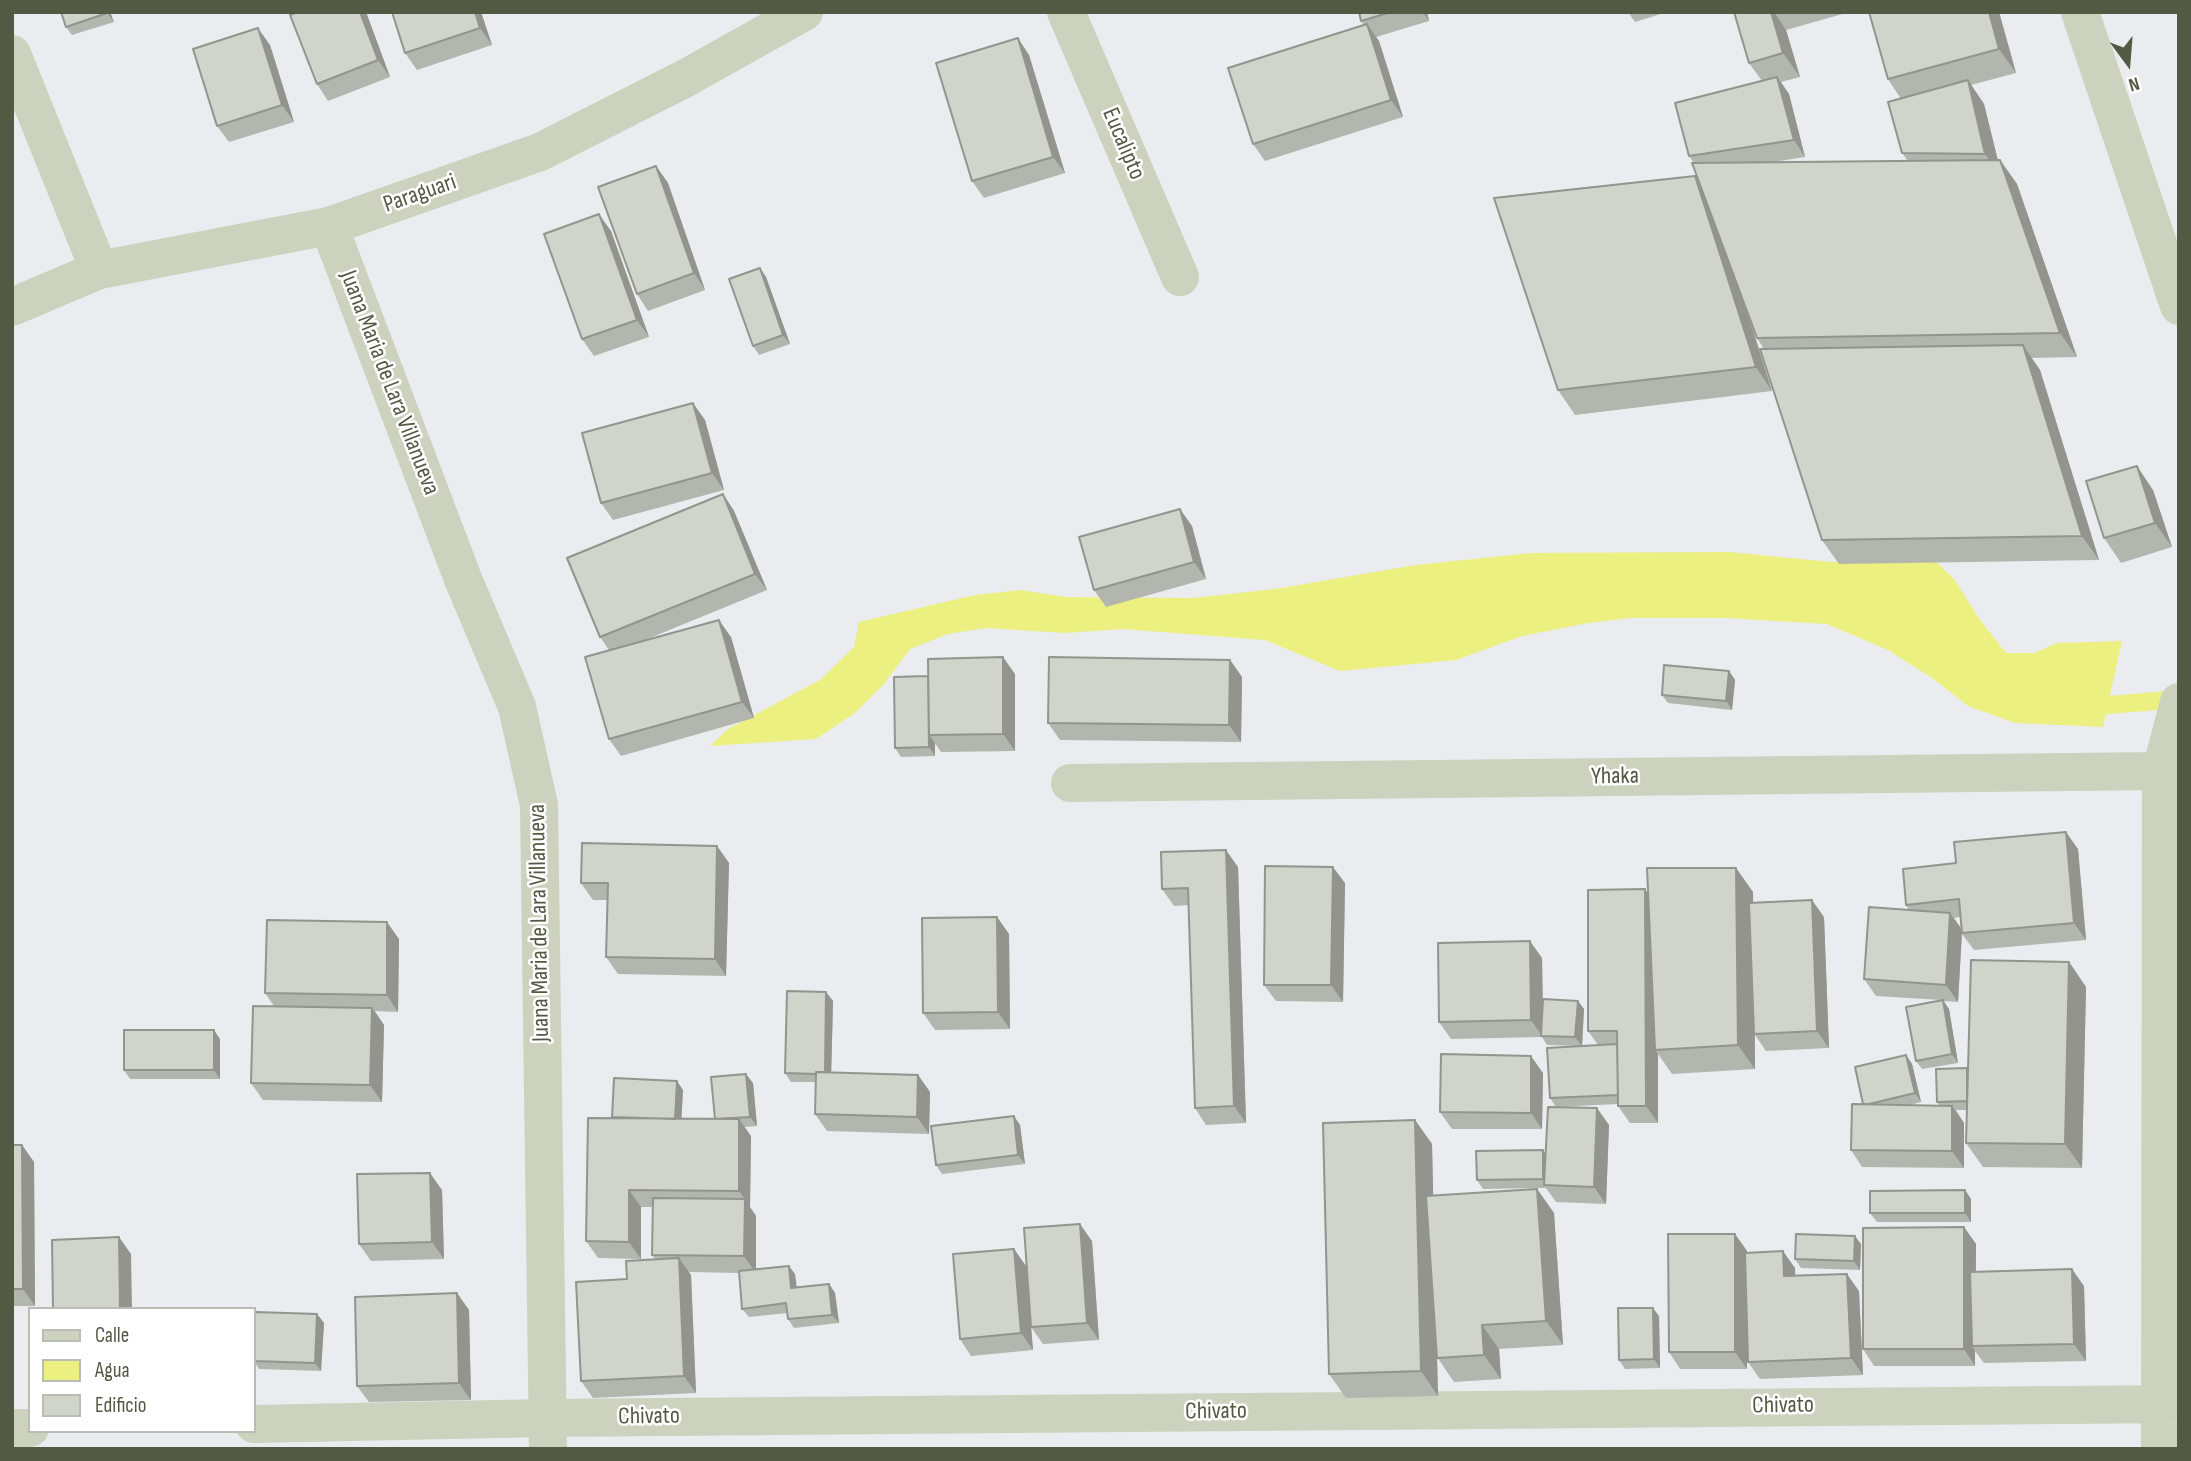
<!DOCTYPE html>
<html>
<head>
<meta charset="utf-8">
<style>
	body { margin:0 }
	#map { position:relative; width:2191px; height:1461px; overflow:hidden; background:#ebecef; font-family:"Sofia Sans Condensed",sans-serif }
	canvas { display:block }
	.frame { position:absolute; inset:0; border:14px solid #535a43; pointer-events:none }
	.legend { position:absolute; left:28px; top:1307px; width:228px; height:126px; box-sizing:border-box; background:#fff; border:2px solid #babdb4; margin:0; padding:9px 12px; list-style:none; font-size:21px; color:#535a43 }
	.legend li { display:flex; align-items:center; gap:14px; height:35px }
	.legend b { width:35px; border:2px solid #babdb4 }
	.north { position:absolute; left:2093px; top:28px; width:70px; height:70px; -webkit-text-stroke:5px #fff; paint-order:stroke; rotate:164deg; font-size:19px; font-weight:700; line-height:28px; text-align:center; color:#535a43 }
	.north::after { content:''; display:block; margin:auto; width:24px; height:32px; background:#535a43; clip-path:polygon(50% 0,100% 100%,50% 72%,0 100%) }
</style>
</head>
<body>
<div id="map">
<canvas width="2191" height="1461"></canvas>
<div class="frame"></div>
<ul class="legend">
<li><b style="height:9px;background:#ccd2be"></b>Calle</li>
<li><b style="height:19px;background:#ebf081"></b>Agua</li>
<li><b style="height:19px;background:#d0d4ca"></b>Edificio</li>
</ul>
<div class="north">N</div>
</div>
<script>
const g = document.querySelector('canvas').getContext('2d');
g.lineJoin = 'round';
function paint(path, color) { g.fillStyle = color; g.fill(path, 'evenodd'); }
function strokePath(path, color, width, dash) { g.strokeStyle = color; g.lineWidth = width; g.lineCap = dash ? 'butt' : 'round'; g.setLineDash(dash || []); g.stroke(path); }
function drawText(font, color, halo, rows, align = 'center') {
  g.font = font + ' "Sofia Sans Condensed",sans-serif'; g.lineWidth = 5; g.setLineDash([]); g.textBaseline = 'middle'; g.strokeStyle = halo; g.fillStyle = color; for (const [text, x, y, turn = 0] of rows) {
    g.save(); g.translate(x, y); g.rotate((+turn || 0) * Math.PI / 180); g.textAlign = isNaN(turn) ? turn : align; if (halo) g.strokeText(text, 0, 0); g.fillText(text, 0, 0); g.restore();
  }
}
paint(new Path2D(`
	M1729 552 1831 562 1929 555 1955 580 1978 617 2006 653H2034L2057 643 2122 641 2103 727 2015 723 1968 706 1932 678 1888 650 1827 624 1725 618H1631L1588 623 1522 636 1456 660 1340 671 1265 640 1122 629 1065 633 986 628 948 634 910 649 883 685 855 713 816 739 710 746 728 729 820 680 854 647 859 622 975 595 1020 590 1066 597 1193 598 1275 589 1416 565 1531 553Z`), '#ebf081');
strokePath(new Path2D(`
	M2085 707 2179 699`), '#ebf081', 18);
strokePath(new Path2D(`
	M1066 12 1180 277
	M2080 12 2179 306
	M12 54 99 270
	M329 226 463 579 517 707 539 805 548 1449
	M12 307 99 270 329 226 540 152 684 79 804 12
	M1070 783 2161 771
	M254 1424 547 1418 2179 1404
	M12 1428H30
	M2160 1449 2161 771 2179 702`), '#ccd2be', 38);
paint(new Path2D(`
	M61 12H110L114 22 72 35 66 27Z
	M366 12 390 77 328 101 317 84Z
	M392 12H481L492 45 417 70 405 53Z
	M1359 12H1427L1429 21 1376 37 1379 41 1403 117 1265 161 1253 144 1364 25 1361 21Z
	M1628 12H1667L1635 22Z
	M1734 12 1846 13 1786 30 1800 77 1781 82 1789 94 1805 157 1767 163 1908 161 1902 153 1901 99 1888 79 1869 12H1999L2016 73 1971 85 1984 104 1998 160H2000L2017 184 2077 357 2031 358 2040 370 2099 560 1839 564 1822 540 1764 349 1757 338 1751 322 1772 391 1575 415 1558 390 1695 176 1699 181 1694 163 1689 156 1762 81 1749 63Z
	M270 45 294 122 229 142 217 126Z
	M1029 55 1065 173 984 198 972 181Z
	M656 166 668 183 705 290 648 311 637 294Z
	M611 231 649 337 594 356 582 339Z
	M760 268 766 277 790 344 759 355 753 346Z
	M705 420 724 490 613 520 601 503Z
	M2153 490 2172 547 2121 563 2104 538Z
	M723 494 734 511 767 590 645 640 731 637 754 718 621 756 609 739V650L600 637Z
	M1192 526 1206 579 1106 607 1094 590Z
	M1230 660 1242 677 1241 742 1060 740 1048 723Z
	M1729 671 1735 680 1732 710 1668 703 1662 695Z
	M1015 674V751L941 752 935 743V756L901 757 895 748Z
	M717 846 729 863 726 976 618 974 606 957 608 900H593L581 883Z
	M2078 849 2086 940 1974 950 1962 934 1958 1002 1943 1001 1949 1009 1958 1063 1922 1069 1916 1061 1941 1000 1876 996 1864 979 1909 910 1906 905 1956 863ZM1960 917 1961 928 1954 918Z
	M1238 867 1246 1123 1206 1125 1195 1108 1189 905 1174 906 1162 889Z
	M1736 868 1753 892V903L1824 917 1829 1048 1766 1051 1755 1035V1069L1672 1074 1658 1054V1123H1630L1618 1106V1104L1556 1107 1550 1098 1598 1045 1588 1031 1648 893Z
	M1345 883 1343 1002 1276 1001 1264 985Z
	M997 917 1009 934 1010 1029 935 1030 923 1013Z
	M399 939 398 1012 375 1011 384 1025 382 1102 263 1100 251 1083 274 1006 265 993Z
	M1542 958 1543 1004 1578 1001 1584 1009 1582 1046 1547 1045 1542 1037 1451 1039 1439 1022Z
	M2069 962 2086 987 2082 1168 1983 1167 1966 1143 1967 1110H1956L1964 1123V1168L1862 1167 1851 1150 1863 1104 1906 1055 1912 1064 1921 1102 1910 1105H1939L1937 1102Z
	M826 992 833 1001 831 1073 918 1075 930 1092 929 1134 827 1131 815 1114 816 1082H791L785 1073Z
	M220 1039V1079H130L124 1070Z
	M1543 1073 1542 1129H1452L1440 1112Z
	M753 1083 757 1126 744 1127 751 1136 750 1207 756 1216V1269L795 1274 796 1287 829 1284 835 1293 839 1323 794 1328 788 1319 787 1313 749 1317 742 1309 739 1273 689 1272 691 1275 696 1393 593 1398 581 1381 627 1279 655 1259 652 1255 653 1207H641V1259L598 1258 586 1241 612 1118V1117L683 1090 681 1119H715Z
	M1415 1120 1432 1144 1433 1196 1537 1189 1554 1213 1563 1345 1499 1349 1501 1379 1454 1382 1437 1357 1438 1396 1346 1398 1329 1374Z
	M1020 1125 1025 1164 942 1174 936 1165Z
	M1609 1125 1606 1204 1556 1202 1546 1188 1483 1189 1477 1180 1546 1154Z
	M12 1145H22L34 1162 35 1306H12Z
	M442 1190 444 1259 371 1261 359 1244Z
	M1965 1190 1971 1199V1222H1877L1870 1213Z
	M1964 1227 1976 1244V1272L2084 1286 2086 1361 1984 1363 1975 1351V1366H1874L1863 1349Z
	M1735 1234 1747 1251V1253L1795 1268V1276L1859 1291 1863 1375 1760 1379 1748 1362 1747 1324V1369H1680L1669 1352Z
	M1092 1241 1099 1340 1043 1344 1031 1327Z
	M1861 1244 1860 1270 1801 1268 1795 1259Z
	M1014 1249 1026 1266 1033 1350 971 1356 960 1339Z
	M457 1293 469 1310 471 1400 369 1402 357 1386Z
	M317 1314 324 1323 321 1371 259 1369 254 1361V1348Z
	M1659 1316 1660 1368 1625 1369 1619 1360Z`), '#b3b6ae');
paint(new Path2D(`
	M107 12H110L114 22Z
	M360 12H366L390 77 378 60Z
	M475 12H481L492 45 480 28Z
	M1423 12H1427L1429 21Z
	M1771 12H1774L1786 30 1800 77 1783 53Z
	M1989 12H1999L2016 73 1999 49Z
	M1367 24 1379 41 1403 117 1391 100Z
	M258 28 270 45 294 122 282 105Z
	M1018 38 1029 55 1065 173 1053 157Z
	M1777 77 1789 94 1805 157 1794 140Z
	M1968 80 1984 104 2002 178 1985 154Z
	M2000 160 2017 184 2077 357 2060 333Z
	M656 166 668 183 705 290 694 273Z
	M1695 176 1711 200 1772 391 1756 367Z
	M599 214 611 231 649 337 637 320Z
	M760 268 766 277 790 344 783 335Z
	M2023 345 2040 370 2099 560 2082 536Z
	M693 403 705 420 724 490 712 473Z
	M2137 466 2153 490 2172 547 2155 523Z
	M723 494 734 511 767 590 755 574Z
	M1180 509 1192 526 1206 579 1194 562Z
	M719 620 731 637 754 718 742 702Z
	M1003 657 1015 674V751L1003 734Z
	M1230 660 1242 677 1241 742 1229 725Z
	M1729 671 1735 680 1732 710 1726 701Z
	M928 676 929 735 935 743V756L929 747Z
	M2066 832 2078 849 2086 940 2074 923Z
	M717 846 729 863 726 976 715 959Z
	M1226 850 1238 867 1246 1123 1234 1106Z
	M1333 867 1345 883 1343 1002 1331 985Z
	M1736 868 1753 892 1755 1069 1738 1045Z
	M1645 889 1657 906 1655 1050 1658 1054V1123L1646 1106Z
	M1812 900 1824 917 1829 1048 1817 1031Z
	M1950 913 1962 930 1958 1002 1946 985Z
	M997 917 1009 934 1010 1029 998 1012Z
	M387 922 399 939 398 1012 387 995Z
	M1530 941 1542 958 1543 1037 1531 1020Z
	M2069 962 2086 987 2082 1168 2065 1144Z
	M826 992 833 1001 831 1082 825 1074Z
	M1943 1000 1949 1009 1958 1063 1952 1054Z
	M1578 1001 1584 1009 1582 1046 1575 1037Z
	M372 1008 384 1025 382 1102 370 1085Z
	M214 1030 220 1039V1079L214 1070Z
	M1906 1055 1912 1064 1921 1102 1915 1093Z
	M1531 1056 1543 1073 1542 1129 1531 1113Z
	M746 1074 753 1083 757 1126 750 1117Z
	M918 1075 930 1092 929 1134 917 1117Z
	M677 1081 683 1090 681 1128 675 1120Z
	M1952 1106 1964 1123V1168L1952 1151Z
	M1597 1108 1609 1125 1606 1204 1594 1187Z
	M1014 1116 1020 1125 1025 1164 1018 1155Z
	M739 1119 751 1136 750 1207 756 1216V1273L744 1256 745 1199 739 1191Z
	M1415 1120 1432 1144 1438 1396 1421 1371Z
	M22 1145 34 1162 35 1306 23 1289Z
	M1543 1150 1549 1158 1547 1185 1543 1179Z
	M430 1173 442 1190 444 1259 432 1242Z
	M1537 1189 1554 1213 1563 1345 1546 1321Z
	M629 1190 641 1207V1259L629 1242Z
	M1965 1190 1971 1199V1222L1965 1213Z
	M1080 1224 1092 1241 1099 1340 1087 1323Z
	M1964 1227 1976 1244 1975 1346H1972L1975 1351V1366L1964 1349Z
	M1735 1234 1747 1251V1369L1735 1352Z
	M1855 1236 1861 1244 1860 1270 1854 1261Z
	M119 1237 131 1254 132 1309H120Z
	M1014 1249 1026 1266 1033 1350 1021 1333Z
	M1783 1251 1795 1268 1796 1293 1784 1276Z
	M679 1258 691 1275 696 1393 684 1376Z
	M789 1266 795 1274 798 1296 791 1288Z
	M2072 1269 2084 1286 2086 1361 2074 1344Z
	M1847 1274 1859 1291 1863 1375 1851 1358Z
	M829 1284 835 1293 839 1323 832 1315Z
	M457 1293 469 1310 471 1400 459 1383Z
	M1653 1308 1659 1316 1660 1368 1654 1359Z
	M317 1314 324 1323 321 1371 315 1363Z
	M1482 1325 1499 1349 1501 1379 1484 1355Z`), '#92948d');
const building = new Path2D(`
	M61 12H107V13L66 27Z
	M297 12H360L378 60 317 84 290 15Z
	M392 12H475L480 28 405 53Z
	M1359 12H1391L1361 21Z
	M1734 12H1771L1783 53 1749 63Z
	M1869 12H1989L1999 49 1888 79Z
	M1367 24 1391 100 1253 144 1228 68Z
	M258 28 282 105 217 126 193 49Z
	M1018 38 1053 157 972 181 936 63Z
	M1777 77 1794 140 1689 156 1675 103Z
	M1968 80 1985 154 1902 153 1888 102Z
	M2000 160 2060 333 1757 338 1692 163Z
	M656 166 694 273 637 294 598 187Z
	M1695 176 1756 367 1558 390 1494 198Z
	M599 214 637 320 582 339 544 234Z
	M760 268 783 335 753 346 729 279Z
	M2023 345 2082 536 1822 540 1760 349Z
	M693 403 712 473 601 503 582 433Z
	M2137 466 2155 523 2104 538 2086 481Z
	M723 494 755 574 600 637 567 558Z
	M1180 509 1194 562 1094 590 1079 537Z
	M719 620 742 702 609 739 585 657Z
	M1003 657V734L929 735 928 659Z
	M1049 657 1230 660 1229 725 1048 723Z
	M1664 665 1729 671 1726 701 1662 695Z
	M928 676 929 747 895 748 894 677Z
	M2066 832 2074 923 1962 933 1959 899 1906 905 1903 869 1956 863 1954 842Z
	M582 843 717 846 715 959 606 957 608 883H581Z
	M1226 850 1234 1106 1195 1108 1188 888 1162 889 1161 852Z
	M1265 866 1333 867 1331 985H1264Z
	M1647 868H1736L1738 1045 1655 1050Z
	M1645 889 1646 1106H1618L1617 1031H1588V890Z
	M1812 900 1817 1031 1754 1034 1749 903Z
	M1869 907 1950 913 1946 985 1864 979Z
	M997 917 998 1012 923 1013 922 918Z
	M267 920 387 922V995L265 993Z
	M1530 941 1531 1020 1439 1022 1438 943Z
	M1971 960 2069 962 2065 1144 1966 1143Z
	M787 991 826 992 825 1072H816V1074L785 1073Z
	M1543 999 1578 1001 1575 1037 1541 1036Z
	M1943 1000 1952 1054 1916 1061 1906 1007Z
	M253 1006 372 1008 370 1085 251 1083Z
	M124 1030H214V1070H124Z
	M1617 1044 1618 1095 1550 1098 1547 1048Z
	M1441 1054 1531 1056V1113L1440 1112Z
	M1906 1055 1915 1093 1869 1104H1863L1855 1067Z
	M1967 1068V1101L1937 1102 1936 1069Z
	M816 1072 918 1075 917 1117 815 1114Z
	M746 1074 750 1117 715 1119 711 1077Z
	M614 1078 677 1081 675 1119 612 1117Z
	M1852 1104 1952 1106V1151L1851 1150Z
	M1548 1107 1597 1108 1594 1187 1544 1185Z
	M1014 1116 1018 1155 936 1165 931 1126Z
	M588 1118 739 1119V1191L629 1190V1242L586 1241Z
	M1415 1120 1421 1371 1329 1374 1323 1123Z
	M12 1145H22L23 1289H12Z
	M1543 1150V1179L1477 1180 1476 1151Z
	M430 1173 432 1242 359 1244 357 1174Z
	M1537 1189 1546 1321 1482 1325 1484 1355 1437 1358 1426 1196Z
	M1965 1190V1213H1870V1191Z
	M653 1198 745 1199 744 1256 652 1255Z
	M1080 1224 1087 1323 1031 1327 1024 1228Z
	M1964 1227V1349H1863V1228Z
	M1668 1234H1735V1352H1669Z
	M1796 1234 1855 1236 1854 1261 1795 1259Z
	M119 1237 120 1309H53L52 1240Z
	M1014 1249 1021 1333 960 1339 953 1254Z
	M1783 1251 1784 1276 1847 1274 1851 1358 1748 1362 1745 1253Z
	M679 1258 684 1376 581 1381 576 1282 627 1279 626 1261Z
	M789 1266 791 1288 829 1284 832 1315 788 1319 786 1303 742 1309 739 1271Z
	M2072 1269 2074 1344 1972 1346 1970 1272Z
	M457 1293 459 1383 357 1386 355 1297Z
	M1618 1308H1653L1654 1359 1619 1360Z
	M255 1312 317 1314 315 1363 254 1361Z`);
paint(building, '#d0d4ca');
strokePath(building, '#92948d', 2);
drawText('24px', '#535a43', '#fff', [
	["Eucalipto",1123,144,67],
	["Paraguari",420,194,-19],
	["Juana Maria de Lara Villanueva",389,383,69],
	["Yhaka",1615,777,-1],
	["Juana Maria de Lara Villanueva",540,923,-91],
	["Chivato",1783,1406,-1],
	["Chivato",1216,1412,-1],
	["Chivato",649,1417,-1]
]);
</script>
</body>
</html>
